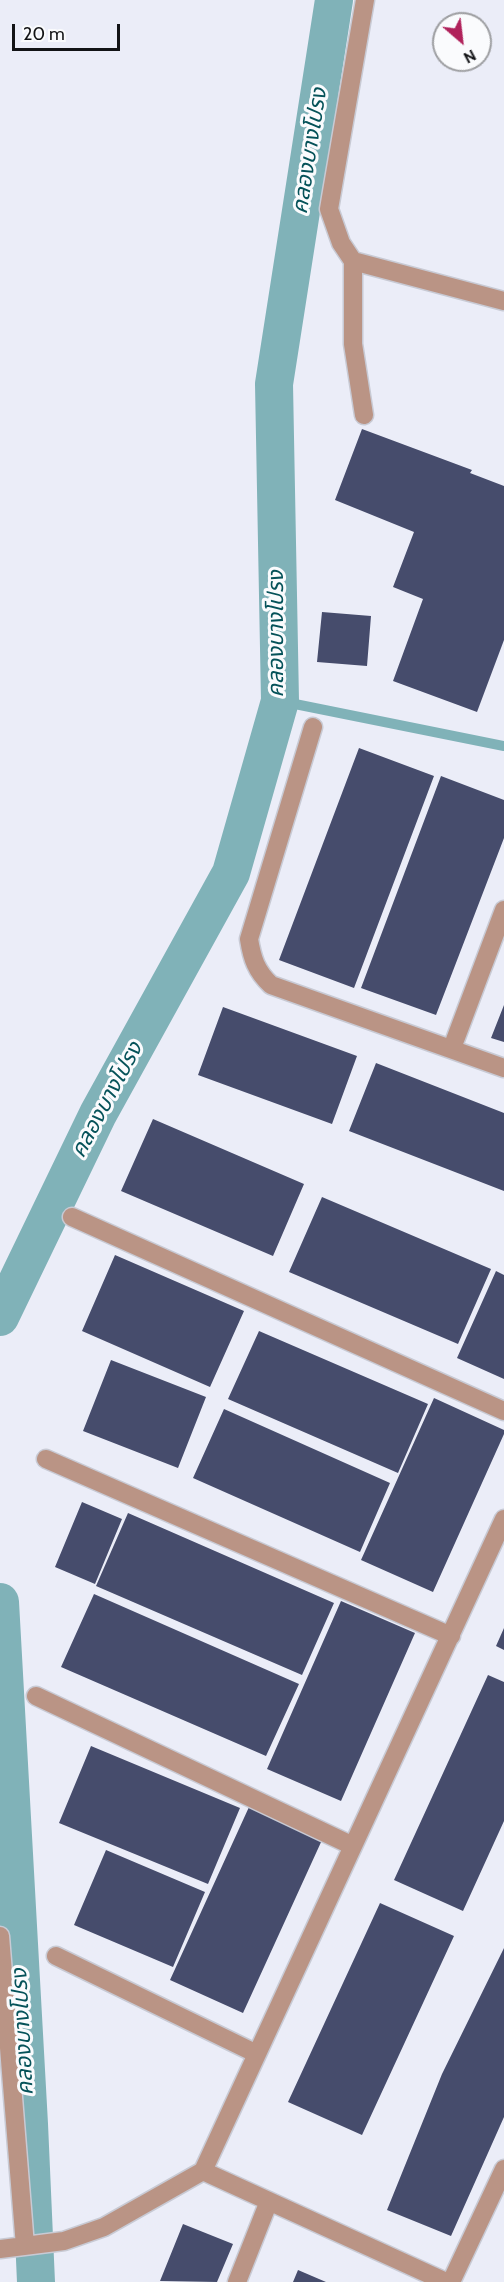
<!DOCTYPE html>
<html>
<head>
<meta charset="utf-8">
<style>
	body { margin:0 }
	#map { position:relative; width:504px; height:2282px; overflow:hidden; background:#ebedf8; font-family:Cabin,sans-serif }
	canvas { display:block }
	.north { position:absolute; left:432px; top:12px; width:60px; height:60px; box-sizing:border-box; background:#fafbfd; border:2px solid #9d9ea1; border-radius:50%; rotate:152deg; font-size:16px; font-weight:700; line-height:24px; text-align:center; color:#121316 }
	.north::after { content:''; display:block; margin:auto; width:21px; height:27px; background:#b0225b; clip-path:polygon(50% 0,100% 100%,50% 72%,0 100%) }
	.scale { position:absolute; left:12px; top:24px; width:108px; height:27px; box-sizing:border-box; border:3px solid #121316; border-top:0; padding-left:8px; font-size:18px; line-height:21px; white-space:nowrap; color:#121316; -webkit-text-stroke:4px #fafbfd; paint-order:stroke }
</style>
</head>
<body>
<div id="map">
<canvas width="504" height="2282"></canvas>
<div class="north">N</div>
<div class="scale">20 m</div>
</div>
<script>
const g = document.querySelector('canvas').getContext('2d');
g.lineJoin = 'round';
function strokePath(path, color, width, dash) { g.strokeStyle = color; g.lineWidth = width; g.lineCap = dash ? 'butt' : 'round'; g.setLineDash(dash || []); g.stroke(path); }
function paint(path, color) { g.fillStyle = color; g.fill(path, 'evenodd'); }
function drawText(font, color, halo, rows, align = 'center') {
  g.font = font + ' Cabin,"Noto Sans Thai",sans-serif'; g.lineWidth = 6; g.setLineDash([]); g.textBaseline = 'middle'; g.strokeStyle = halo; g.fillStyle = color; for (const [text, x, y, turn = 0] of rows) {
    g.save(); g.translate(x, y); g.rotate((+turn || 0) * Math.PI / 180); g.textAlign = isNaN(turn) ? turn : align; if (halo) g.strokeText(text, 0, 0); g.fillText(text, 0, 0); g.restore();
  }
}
strokePath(new Path2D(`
	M280 701 504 746`), '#80b2b8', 10);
strokePath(new Path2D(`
	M0 1317 98 1114 231 873 280 701 274 384 334 0
	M0 1602 29 2124 36 2282`), '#80b2b8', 38);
paint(new Path2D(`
	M362 429 472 470 470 473 504 486V640L477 712 393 681 423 599 393 587 414 532 335 500Z
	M322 612 371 616 367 666 317 662Z
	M359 748 434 776 354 988 279 960Z
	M441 776 504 800V838L436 1015 361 988Z
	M504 1005V1042L491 1038Z
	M223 1007 357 1056 332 1124 198 1075Z
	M376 1063 504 1113V1191L349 1131Z
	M153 1119 304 1184 273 1256 121 1191Z
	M322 1197 491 1269 458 1344 289 1272Z
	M115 1255 244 1311 210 1387 82 1331Z
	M496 1271 504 1275V1379L457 1358Z
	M259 1331 428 1404 398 1473 228 1399Z
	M111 1360 206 1397 178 1468 83 1431Z
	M434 1398 504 1430V1434L433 1592 361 1560Z
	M224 1409 390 1483 360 1552 193 1478Z
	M82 1502 122 1519 95 1584 55 1567Z
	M128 1513 334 1603 302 1675 96 1586Z
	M94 1594 299 1684 266 1756 61 1667Z
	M341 1601 415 1633 341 1801 267 1769Z
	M504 1628V1650L496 1646Z
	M488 1675 504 1682V1821L463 1911 394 1880Z
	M91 1746 240 1808 208 1884 59 1823Z
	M249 1807 322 1840 243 2013 170 1980Z
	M106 1850 205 1892 173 1967 74 1925Z
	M380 1903 454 1936 362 2135 288 2102Z
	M504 1948V2117L451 2236 387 2210 442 2074Z
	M183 2224 233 2244 217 2282 160 2281Z
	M298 2270 326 2282H293Z`), '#464c6c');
const minor = new Path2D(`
	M353 261 504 301
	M364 415 353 344V261L341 243 329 209 365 0
	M313 727 249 939C252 958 256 971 271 985L504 1068
	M452 1048 504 910
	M72 1217 504 1411
	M46 1459 451 1636
	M36 1696 353 1846
	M0 1936 25 2246
	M56 1956 257 2054
	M203 2171 504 1519
	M0 2249 64 2241 104 2227 203 2171 446 2282
	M237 2282 269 2201
	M451 2282 504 2169`);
strokePath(minor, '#c8cad4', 21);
strokePath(minor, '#ba9485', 18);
drawText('italic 22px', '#055259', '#fafbfd', [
	["คลองบางโปรง",310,151,-81],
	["คลองบางโปรง",277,634,-90],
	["คลองบางโปรง",107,1100,-62],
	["คลองบางโปรง",23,2032,-93]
]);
</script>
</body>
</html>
